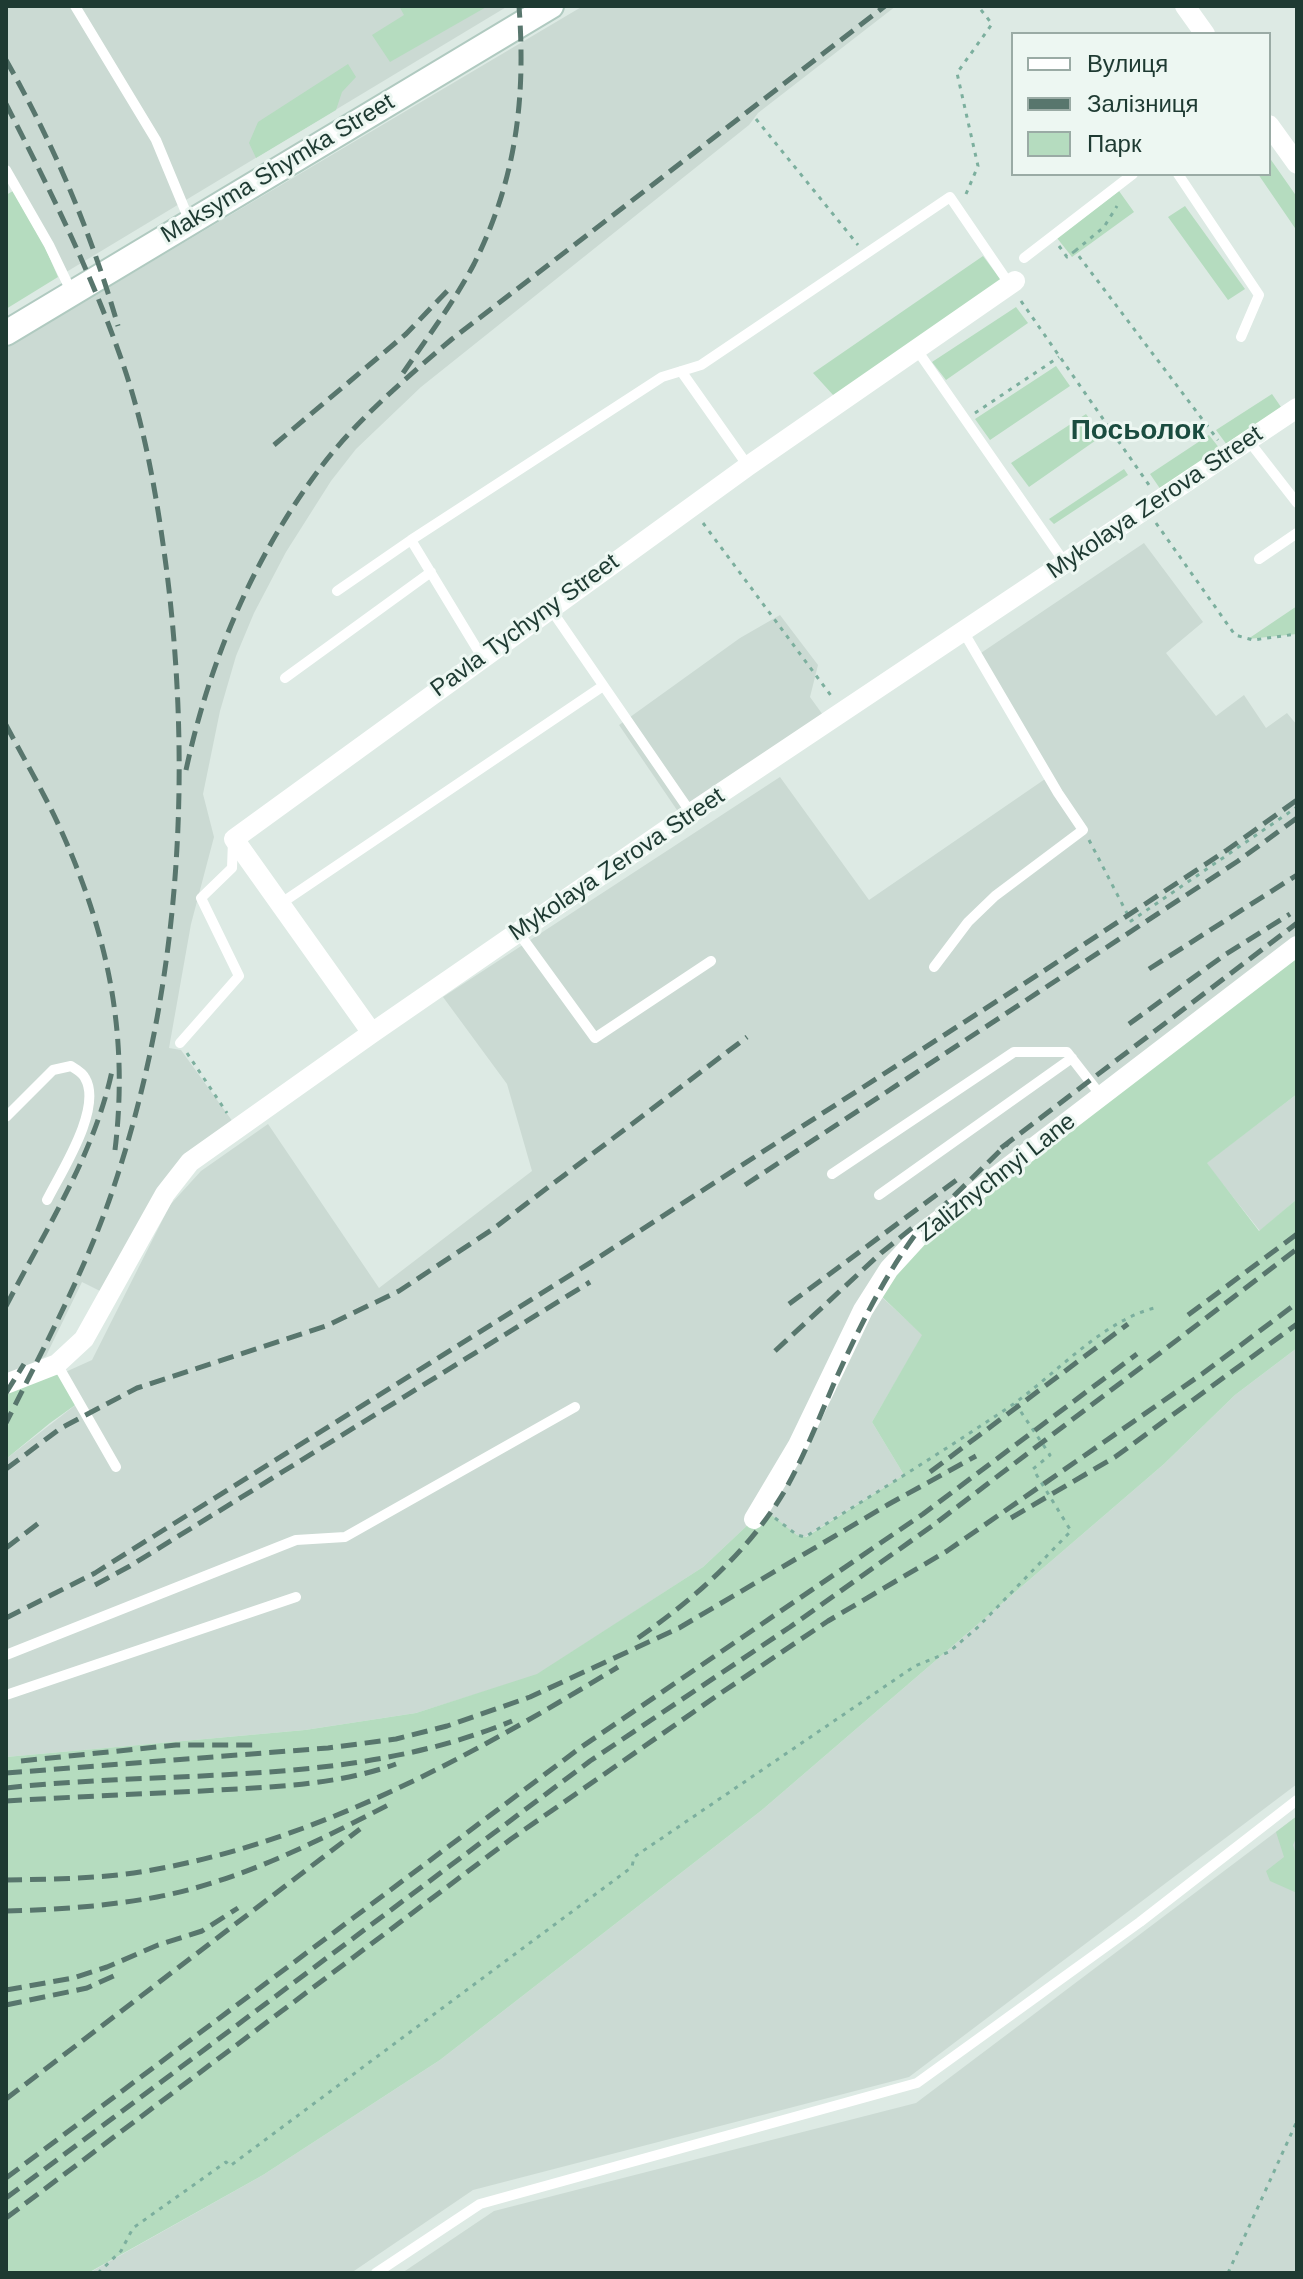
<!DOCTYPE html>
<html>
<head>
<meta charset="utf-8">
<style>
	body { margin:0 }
	#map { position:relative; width:1303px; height:2279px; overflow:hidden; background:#ddeae4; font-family:Helvetica,sans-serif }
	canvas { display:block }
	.frame { position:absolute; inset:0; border:8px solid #1e3a32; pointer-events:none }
	.legend { position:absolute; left:1011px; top:32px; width:260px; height:144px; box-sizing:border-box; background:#edf7f2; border:2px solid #9aaba5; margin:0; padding:10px 14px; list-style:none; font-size:24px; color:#1e3a32 }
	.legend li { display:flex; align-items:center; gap:16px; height:40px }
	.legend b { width:40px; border:2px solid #9aaba5 }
</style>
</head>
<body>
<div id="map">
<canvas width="1303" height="2279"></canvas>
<div class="frame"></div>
<ul class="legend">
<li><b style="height:10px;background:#fff"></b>Вулиця</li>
<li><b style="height:10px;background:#58766d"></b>Залізниця</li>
<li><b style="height:22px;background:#b5dcbf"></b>Парк</li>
</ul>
</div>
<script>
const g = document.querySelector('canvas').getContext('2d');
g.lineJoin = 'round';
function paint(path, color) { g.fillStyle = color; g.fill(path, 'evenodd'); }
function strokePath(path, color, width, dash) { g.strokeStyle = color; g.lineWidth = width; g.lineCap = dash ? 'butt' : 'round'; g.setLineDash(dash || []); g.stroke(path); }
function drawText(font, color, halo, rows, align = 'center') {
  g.font = font + ' Helvetica,sans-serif'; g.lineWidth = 6; g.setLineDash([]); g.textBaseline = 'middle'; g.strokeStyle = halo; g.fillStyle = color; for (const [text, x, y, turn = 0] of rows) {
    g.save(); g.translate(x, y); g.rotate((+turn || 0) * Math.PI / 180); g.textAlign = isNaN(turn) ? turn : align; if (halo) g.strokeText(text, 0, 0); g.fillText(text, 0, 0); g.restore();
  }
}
paint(new Path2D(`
	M6 6H508L63 274 6 170Z
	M583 6H896L758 113 749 125 421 387 356 449 331 481 286 552 254 613 236 656 220 711 203 794 214 837 191 924 169 1048 181 1050 233 1122 102 1292 82 1282 46 1356 6 1380V348Z
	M1144 543 1203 622 1166 653 1216 716 1244 695 1266 728 1287 713 1297 725V946L875 1291 923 1335 872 1422 904 1475 805 1537 797 1535 761 1508 754 1519 703 1567 537 1675 416 1713 305 1730 6 1757V1459L78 1403 61 1374 92 1360 170 1205 201 1171 268 1124 379 1288 532 1171 507 1084 443 997 780 777 869 900 1048 777 978 655Z
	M780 615 818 665 810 697 823 715 679 813 619 725 740 638Z
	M1297 1094V1199L1260 1231 1206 1163Z
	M1297 1348V1784L909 2077 473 2190 351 2273H89L263 2175 440 2060 762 1810 1164 1464 1235 1395Z
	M1297 1816V2273H402L494 2211 916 2103Z`), '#cbdad3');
paint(new Path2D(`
	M399 6H488L390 62 372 35 404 15Z
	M348 64 356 77 342 92 336 110 256 158 249 143 258 122Z
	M1269 157 1297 197V231L1258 174H1269Z
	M13 191 45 247 58 277 6 309V195Z
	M1119 191 1134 212 1072 257 1057 238Z
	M1185 206 1245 289 1228 300 1168 217Z
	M983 256 1001 280 834 396 813 373Z
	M1016 307 1028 323 946 380 932 362Z
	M1056 366 1070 386 990 440 975 419Z
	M1272 394 1281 407 1227 445 1216 430Z
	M1086 414 1102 436 1029 487 1011 463Z
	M1209 435 1220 449 1161 490 1150 474Z
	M1124 469 1128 475 1054 524 1049 519Z
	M1297 606V634L1248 639Z
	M1297 946V1094L1207 1163 1259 1231 1297 1199V1348L1235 1395 1164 1464 762 1810 440 2060 263 2175 88 2273H6V1757L305 1730 416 1713 537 1674 703 1567 754 1519 761 1507 797 1535 806 1537 904 1475 872 1422 922 1335 875 1290 892 1265Z
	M61 1374 78 1403 50 1423 6 1459V1388L35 1377Z
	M1297 1816V1836L1293 1845 1297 1857V1893L1270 1881 1266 1871 1284 1857 1276 1832Z`), '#b5dcbf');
const secondary = new Path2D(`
	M6 333 551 6`);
strokePath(secondary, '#b0cac0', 28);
strokePath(new Path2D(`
	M756 119 858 245
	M966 194 978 166 957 73 992 24 978 6
	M1059 246 1067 257 1075 251 1218 440
	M1075 251 1104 227 1117 206
	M1021 301 1149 485
	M975 413 1059 357
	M703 523 832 697
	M1156 523 1235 635 1253 640 1297 634
	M1089 840 1131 921 1297 807
	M187 1053 227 1113
	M775 1518 797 1535 805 1537C874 1494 944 1451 1012 1405 1056 1374 1105 1318 1159 1307
	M98 2273 121 2251 133 2228 226 2162 230 2166 632 1867 634 1857 915 1666 949 1652 978 1627 1071 1531 1033 1469 1050 1455 1015 1403
	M1228 2273 1297 2121`), '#7caf9e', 3, [4, 6]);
strokePath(new Path2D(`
	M75 6 156 140 190 222
	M6 170 49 245 72 293
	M1178 174 1259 295 1241 337
	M1024 258 1133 174
	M917 350 1065 563
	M681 371 748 466
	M1248 440 1297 503
	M1259 559 1297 533
	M337 591 411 540
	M550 608 691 813
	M482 657 411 540 662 377 701 365 950 197 1010 285
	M285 678 431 572
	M280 904 603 686
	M518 932 595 1038 711 961
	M934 967 968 922 995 896 1083 830 1058 793 963 631
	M180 1043 239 976 201 898 232 868 233 841
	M6 1117 53 1070 71 1066C76 1069 83 1073 85 1078 103 1108 61 1172 47 1200
	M832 1174 1014 1052H1067L1102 1097
	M879 1195 1072 1058
	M57 1364 116 1467
	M6 1655 296 1540 345 1537 575 1407
	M6 1695 296 1597
	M376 2273 480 2204 917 2083 1140 1922 1297 1800`), '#fff', 10);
strokePath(new Path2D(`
	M1185 6 1205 34
	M1269 125 1297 164
	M372 1033 234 839 748 466 1015 281
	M6 1384 57 1364 84 1339 165 1194 190 1162 372 1033 691 813 1297 408
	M754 1519 798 1445 863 1310 889 1269 921 1234 1297 946`), '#fff', 20);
strokePath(secondary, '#fff', 24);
strokePath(new Path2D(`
	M6 60C54 145 91 232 118 326
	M6 104C50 190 94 278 125 370 147 436 158 505 167 573 192 775 180 983 117 1177 90 1262 46 1343 6 1423
	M403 373C427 338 454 302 474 264 516 180 526 99 519 6
	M274 445 406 334 451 287
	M6 725C24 759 44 793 60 828 108 934 129 1034 115 1150
	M186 770C209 663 252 560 318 471 353 423 407 377 452 339L885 6
	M1149 969 1297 875
	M1129 1024 1226 954 1290 914
	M1001 1148 1297 923
	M745 1185 1238 861 1297 818
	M789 1304 962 1176
	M6 1306C45 1231 94 1155 112 1071
	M1188 1315 1297 1234
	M775 1351 881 1253 912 1228
	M6 1393 24 1364
	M6 1469 61 1428 137 1388 326 1326 399 1291 493 1229 747 1037
	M930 1472 1128 1324
	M1011 1518 1115 1457 1297 1324
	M6 1548 40 1522
	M95 1585 130 1566 590 1282
	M6 1618 95 1573 596 1259 1039 974 1227 850 1297 800
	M638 1638C694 1599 748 1552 784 1492 804 1457 819 1418 835 1381 858 1330 884 1276 918 1231L1008 1143
	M21 1761 176 1745H260
	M6 1773 328 1748 396 1739 447 1726 530 1697 679 1628 889 1504 976 1456
	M6 1788C176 1769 350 1788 512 1721
	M6 1801C71 1797 137 1794 202 1791 267 1787 335 1786 396 1764
	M6 1880C55 1879 103 1879 152 1870 320 1840 473 1755 618 1667
	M6 1911C57 1910 107 1906 157 1897 241 1881 320 1840 394 1802
	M6 1990 73 1978 107 1967 158 1945 202 1931 238 1908
	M6 2005 87 1988 120 1973
	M6 2099 360 1829
	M6 2178 580 1748 923 1514 1137 1354
	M6 2198 590 1761 790 1627 932 1526 1297 1249
	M6 2218 511 1839 718 1695 828 1621 947 1551 1202 1374 1297 1303`), '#58766d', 5, [16, 8]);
drawText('24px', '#1e3a32', '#edf7f2', [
	["Maksyma Shymka Street",278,169,-31],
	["Mykolaya Zerova Street",1155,503,-34],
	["Pavla Tychyny Street",525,626,-36],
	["Mykolaya Zerova Street",617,865,-34],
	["Zaliznychnyi Lane",997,1178,-38]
]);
drawText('bold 28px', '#1a4c3f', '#edf7f2', [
	["Посьолок",1138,431]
]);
</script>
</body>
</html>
